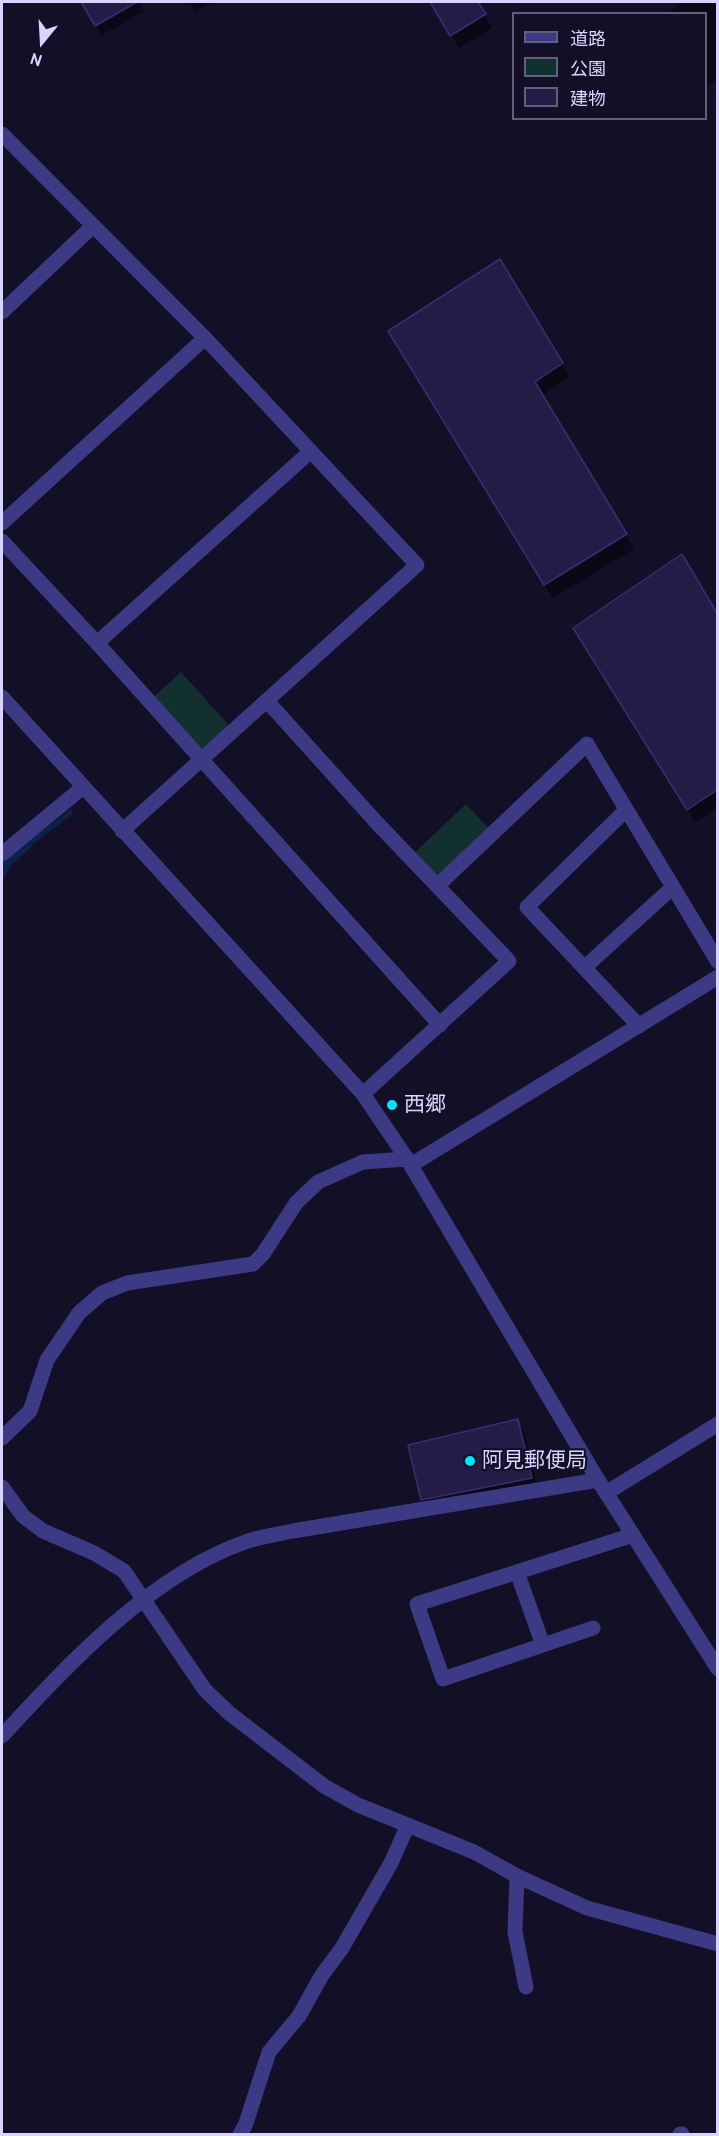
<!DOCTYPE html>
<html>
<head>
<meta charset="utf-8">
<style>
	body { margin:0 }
	#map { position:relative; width:719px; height:2136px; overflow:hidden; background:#130f26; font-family:Cabin,"Noto Sans JP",sans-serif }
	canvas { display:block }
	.frame { position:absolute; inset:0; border:3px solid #d9d4ff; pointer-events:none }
	.legend { position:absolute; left:512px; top:12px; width:195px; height:108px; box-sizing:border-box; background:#130f26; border:2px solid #625e7d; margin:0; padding:8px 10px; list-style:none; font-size:18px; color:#d9d4ff }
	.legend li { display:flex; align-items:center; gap:12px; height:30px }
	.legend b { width:30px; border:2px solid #625e7d }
	.north { position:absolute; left:12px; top:12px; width:60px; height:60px; -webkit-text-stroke:4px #130f26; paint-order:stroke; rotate:198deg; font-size:16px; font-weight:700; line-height:24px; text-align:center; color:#d9d4ff }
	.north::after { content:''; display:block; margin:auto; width:21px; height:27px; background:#d9d4ff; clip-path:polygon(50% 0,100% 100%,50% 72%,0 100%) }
</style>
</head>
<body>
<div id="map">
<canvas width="719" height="2136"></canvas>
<div class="frame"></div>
<ul class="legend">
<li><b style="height:8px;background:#3d3a85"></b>道路</li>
<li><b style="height:16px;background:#12302f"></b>公園</li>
<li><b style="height:16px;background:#241b47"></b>建物</li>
</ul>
<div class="north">N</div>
</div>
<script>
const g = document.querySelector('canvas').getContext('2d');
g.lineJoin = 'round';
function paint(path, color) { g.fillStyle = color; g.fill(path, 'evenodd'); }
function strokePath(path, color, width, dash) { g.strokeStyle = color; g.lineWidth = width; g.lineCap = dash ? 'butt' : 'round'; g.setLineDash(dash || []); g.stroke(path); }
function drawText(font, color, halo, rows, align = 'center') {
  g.font = font + ' Cabin,"Noto Sans JP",sans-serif'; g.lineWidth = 4.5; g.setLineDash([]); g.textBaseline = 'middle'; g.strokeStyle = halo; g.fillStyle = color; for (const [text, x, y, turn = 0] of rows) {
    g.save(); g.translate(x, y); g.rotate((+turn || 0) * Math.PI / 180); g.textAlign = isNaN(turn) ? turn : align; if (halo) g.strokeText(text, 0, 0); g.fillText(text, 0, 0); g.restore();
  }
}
paint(new Path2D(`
	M181 672 234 731 201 761 148 702Z
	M466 804 493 833 437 886 410 857Z`), '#12302f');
paint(new Path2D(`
	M24 841 32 847 11 865 2 882V863Z`), '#0c2248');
paint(new Path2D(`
	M82 2H139L144 11 102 35Z
	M189 2H209L210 3 196 12Z
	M431 2H476L492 28 459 48Z
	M685 2H718V79L706 87V14H665Z
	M500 261 569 377 542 396 634 549 553 598 398 345Z
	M681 556 718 616V808L695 822 583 642Z
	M517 1421 525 1434 538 1491 430 1513 422 1499Z`), '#0007');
strokePath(new Path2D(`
	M22 849 70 813`), '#0c2248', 5);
const building = new Path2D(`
	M81 2H137L95 26Z
	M430 2H478L486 14 450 36Z
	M500 259 563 363 535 382 627 534 544 585 388 331Z
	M682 554 717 613V790L687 810 573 628Z
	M518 1419 532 1478 421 1500 408 1445Z`);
paint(building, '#241b47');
strokePath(building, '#3b2d73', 1.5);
strokePath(new Path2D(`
	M2 134 205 338 417 565 122 831
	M2 312 93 226
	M2 523 205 338
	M2 541 97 643 440 1025
	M97 643 311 451
	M267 701 377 823 509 961 363 1094
	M626 810 527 907 639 1026
	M2 854 82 788
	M437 886 587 744 718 962
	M584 968 673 887
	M411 1165 718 977
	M2 1438 30 1411 47 1360 79 1313 102 1293 127 1283 253 1264 263 1254 296 1203 318 1182 363 1162 407 1159
	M2 1487 23 1516 43 1531 94 1553 124 1571 205 1690 229 1713 324 1786 358 1805 474 1852 517 1876 587 1908 718 1944
	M606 1493 718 1424
	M517 1572 543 1645
	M593 1628 443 1679 417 1604 633 1535
	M2 1736C68 1664 153 1573 248 1541 263 1536 279 1534 293 1531L598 1480
	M517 1876 515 1932 526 1987
	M240 2134 245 2126 269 2052 299 2016 322 1975 342 1948 391 1863 407 1827
	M680 2134H682`), '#3d3a85', 15);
strokePath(new Path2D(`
	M2 697 363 1094 407 1159 598 1480 718 1669`), '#3d3a85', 15);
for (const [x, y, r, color] of [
	[392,1105,6,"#00e5ff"],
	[470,1461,6,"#00e5ff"]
]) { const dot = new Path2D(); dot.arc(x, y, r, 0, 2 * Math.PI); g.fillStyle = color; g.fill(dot); strokePath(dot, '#130f26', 2); }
drawText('21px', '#d9d4ff', '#130f26', [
	["西郷",404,1105],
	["阿見郵便局",482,1461]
], 'left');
</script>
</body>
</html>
